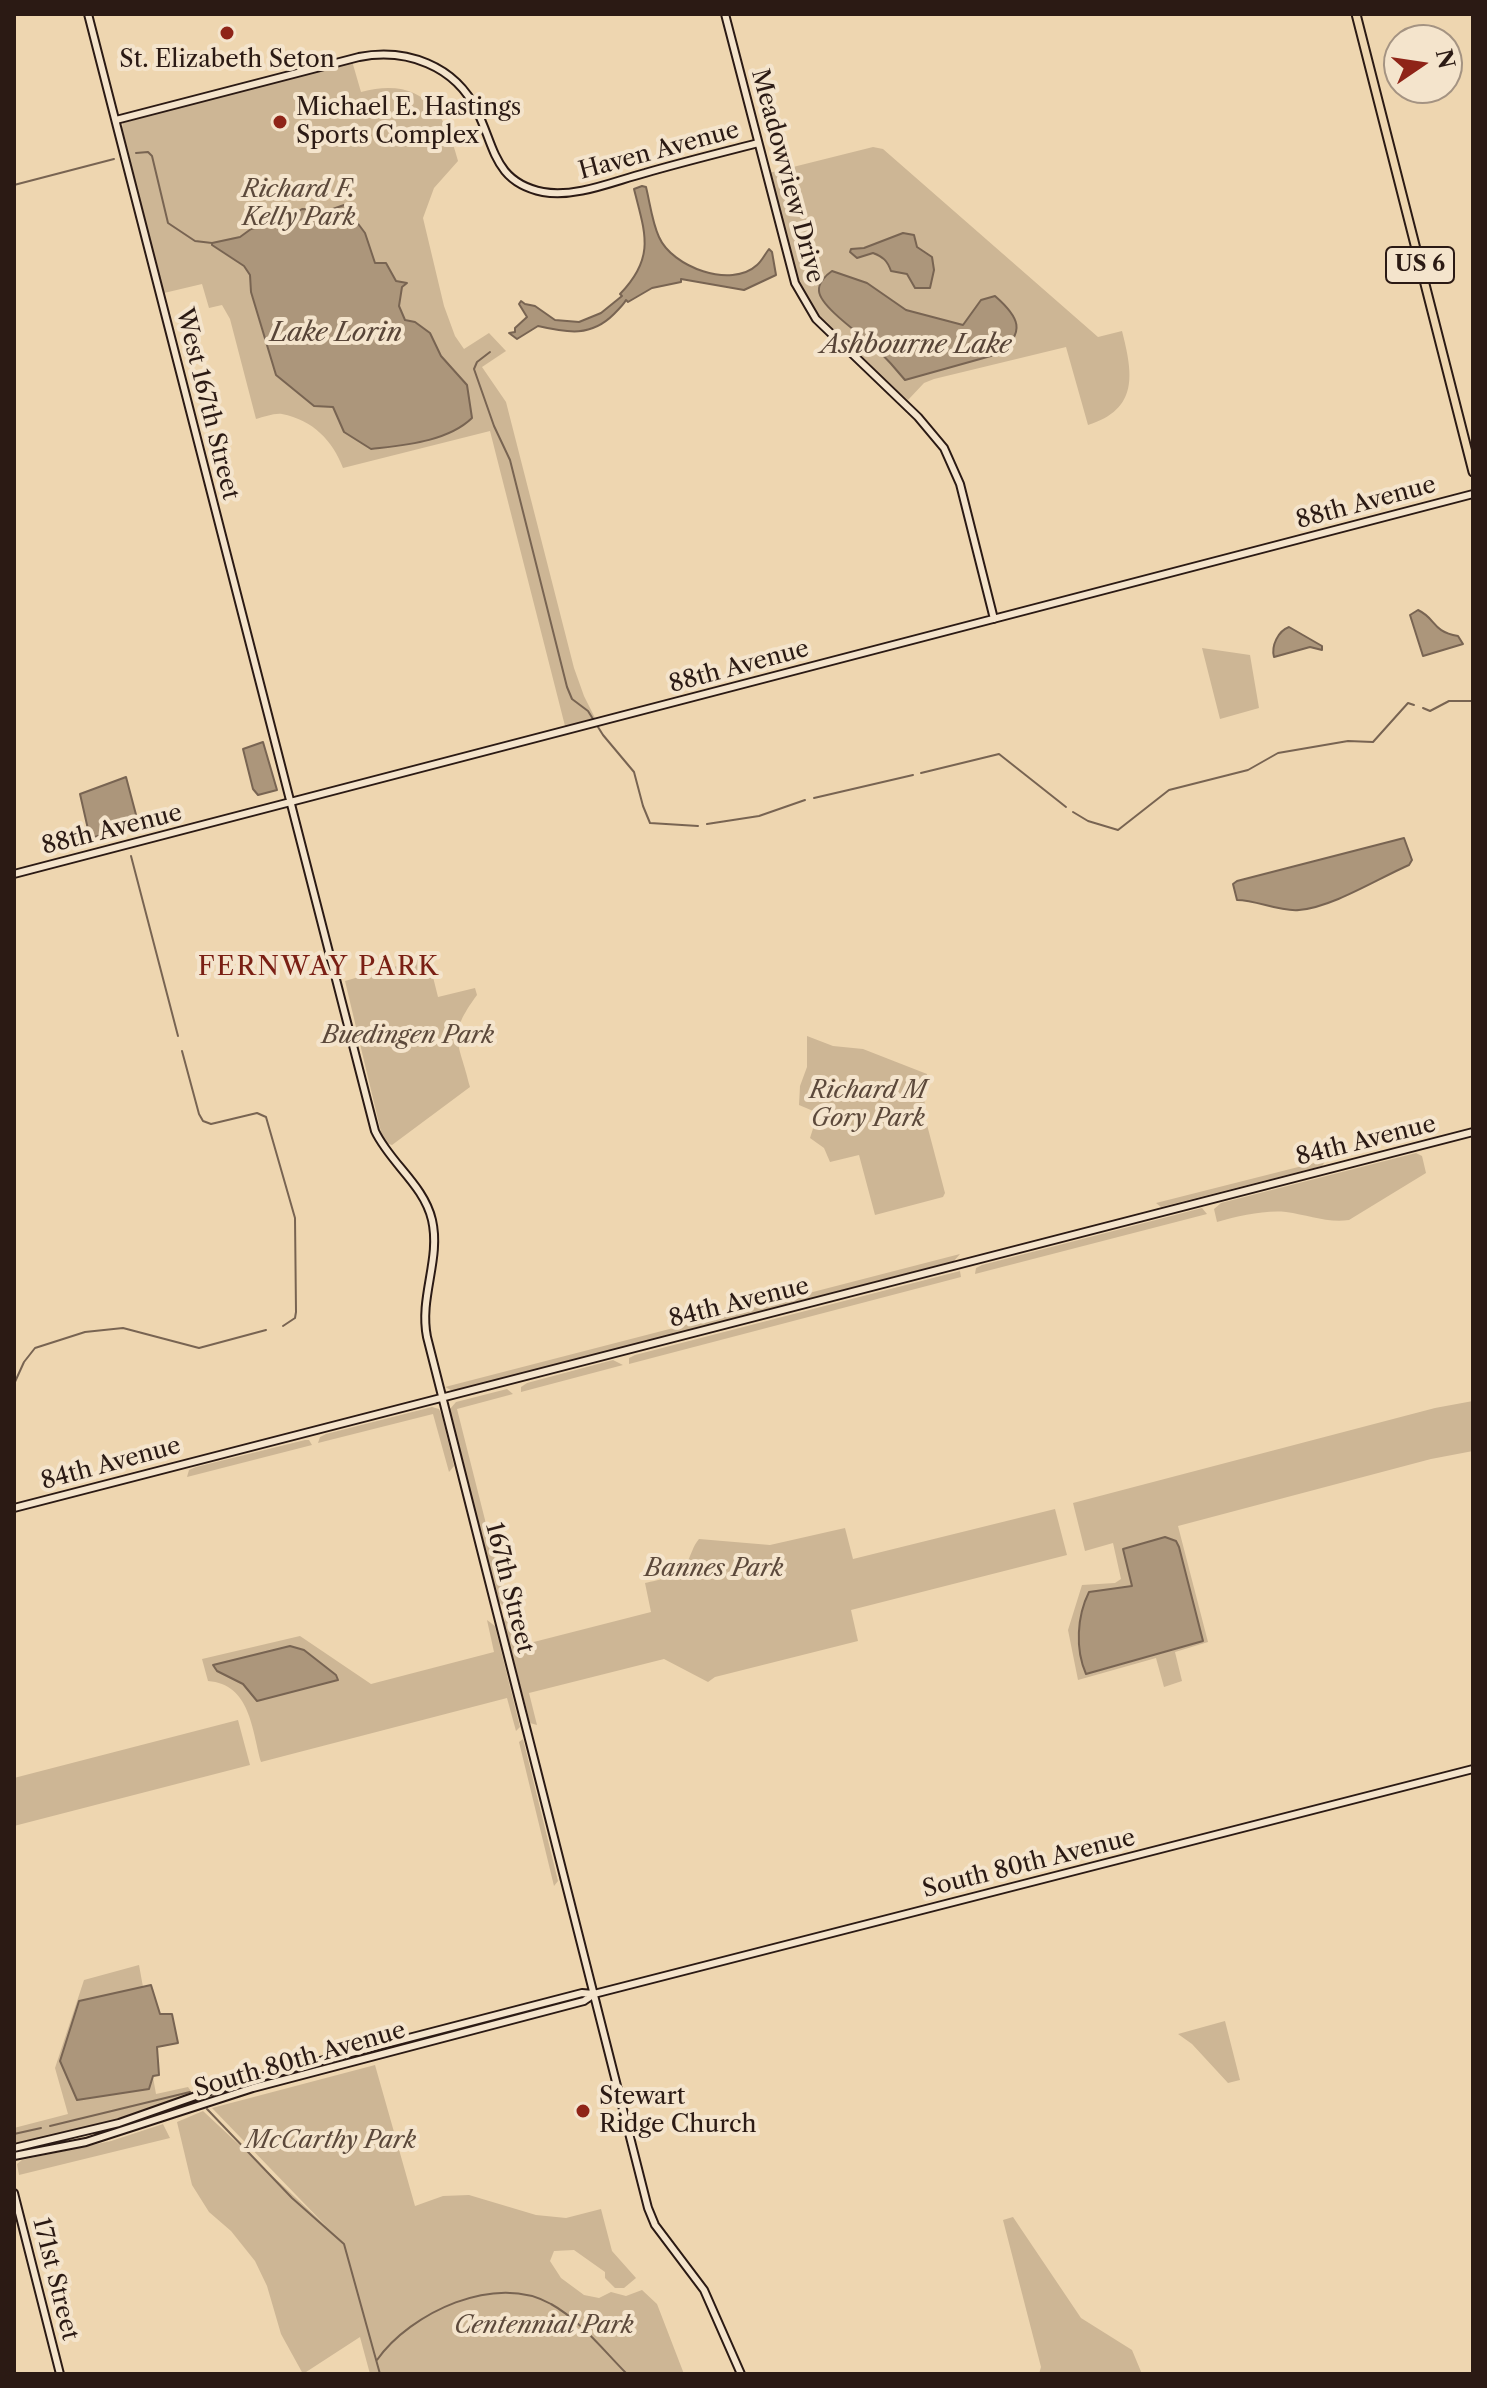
<!DOCTYPE html>
<html>
<head>
<meta charset="utf-8">
<style>
	body { margin:0 }
	#map { position:relative; width:1487px; height:2388px; overflow:hidden; background:#eed6b0; font-family:"Libre Caslon Text",serif }
	canvas { display:block }
	.frame { position:absolute; inset:0; border:16px solid #2b1a14; pointer-events:none }
	.north { position:absolute; left:1383px; top:24px; width:80px; height:80px; box-sizing:border-box; background:#f4e4cc; border:2px solid #a49382; border-radius:50%; rotate:77deg; font-size:22px; font-weight:700; line-height:32px; text-align:center; color:#2b1a14 }
	.north::after { content:''; display:block; margin:auto; width:28px; height:36px; background:#8f2418; clip-path:polygon(50% 0,100% 100%,50% 72%,0 100%) }
</style>
</head>
<body>
<div id="map">
<canvas width="1487" height="2388"></canvas>
<div class="frame"></div>
<div class="north">N</div>
</div>
<script>
const g = document.querySelector('canvas').getContext('2d');
g.lineJoin = 'round';
function paint(path, color) { g.fillStyle = color; g.fill(path, 'evenodd'); }
function strokePath(path, color, width, dash) { g.strokeStyle = color; g.lineWidth = width; g.lineCap = dash ? 'butt' : 'round'; g.setLineDash(dash || []); g.stroke(path); }
function drawText(font, color, halo, rows, align = 'center') {
  g.font = font + ' "Libre Caslon Text",serif'; g.lineWidth = 8; g.setLineDash([]); g.textBaseline = 'middle'; g.strokeStyle = halo; g.fillStyle = color; for (const [text, x, y, turn = 0] of rows) {
    g.save(); g.translate(x, y); g.rotate((+turn || 0) * Math.PI / 180); g.textAlign = isNaN(turn) ? turn : align; if (halo) g.strokeText(text, 0, 0); g.fillText(text, 0, 0); g.restore();
  }
}
paint(new Path2D(`
	M352 61 361 92C419 76 445 109 458 161L434 188 423 218 444 306 455 336 464 349 489 333 506 351 482 367 506 402 574 668 584 696 595 718 565 726 490 431 343 468C333 441 313 420 282 414 274 413 264 417 256 419L230 319 222 305 209 308 202 284 164 293 122 128 123 123Z
	M873 147 883 149 1098 337 1122 331C1133 374 1139 409 1088 425L1066 347 934 379 924 383 908 400C875 370 835 341 810 304 787 269 780 214 769 173Z
	M1202 648 1250 655 1259 708 1220 719Z
	M428 957 438 997 475 988 477 995C446 1037 459 1040 470 1087L392 1145 386 1143 381 1132 345 981Z
	M807 1036 833 1046 863 1049 927 1074 924 1094 926 1121 945 1193 943 1197 875 1215 859 1155 830 1162 824 1148 810 1138 818 1113 799 1105 800 1086 807 1067Z
	M1416 1153 1422 1156 1426 1173 1349 1220C1327 1223 1308 1215 1286 1212 1264 1210 1239 1216 1217 1222L1214 1209 1221 1203Z
	M1326 1160 1322 1166 1161 1207 1156 1203Z
	M1202 1208 1207 1214 975 1274 976 1268 982 1265Z
	M960 1254 954 1261 453 1391 445 1387Z
	M960 1271 961 1277 629 1364V1358L635 1355Z
	M613 1360 623 1365 521 1392V1387L527 1383Z
	M507 1389 513 1394 457 1409 507 1607H504L498 1601 450 1409 456 1402Z
	M1473 1401V1451L1431 1459 1178 1526 1208 1642 1175 1652 1182 1681 1164 1687 1156 1658 1078 1680 1068 1630 1082 1585 1115 1583 1121 1579 1113 1543 1085 1551 1073 1503 1435 1408Z
	M432 1407 439 1409 442 1416 454 1466 449 1472 433 1414 318 1443 320 1437 326 1434Z
	M305 1440H309L312 1445 187 1477 189 1470 196 1467Z
	M1055 1509 1067 1555 851 1610 858 1641 715 1677 708 1682 664 1659 529 1693 537 1725 530 1723 504 1623 505 1616 509 1614 518 1646 651 1612 645 1583C658 1580 681 1576 687 1563 691 1555 693 1546 699 1539L770 1545 845 1528 853 1559Z
	M487 1620 495 1626 520 1727 516 1731 507 1698 261 1762C252 1729 250 1684 208 1681L202 1659 300 1636 371 1684 494 1652Z
	M238 1720 250 1765 14 1826V1778Z
	M523 1739 558 1881 554 1886 519 1742Z
	M139 1965 159 2075 153 2077 156 2094 188 2087 193 2094 115 2123 23 2143 14 2142V2128L68 2114 55 2068 84 1980Z
	M1225 2021 1240 2080 1228 2083 1192 2044 1178 2034Z
	M375 2065 415 2206 443 2196 469 2195 536 2215 566 2218 601 2209 612 2251 636 2278 624 2288H615L605 2278V2272L574 2250 554 2251 550 2261 561 2278 584 2295 599 2298 611 2292 626 2296 642 2290 657 2304 684 2374H370L360 2337 303 2374 281 2334 267 2286 255 2261 231 2231 209 2212 192 2185 177 2122 203 2111 326 2226 212 2108Z
	M163 2124 170 2138 19 2175 17 2164 22 2160 111 2141Z
	M1013 2217 1081 2318 1132 2350 1142 2374H1039L1041 2367 1003 2220Z`), '#cdb695');
const water = new Path2D(`
	M642 186 646 187C650 203 652 222 659 237 672 267 731 289 757 265 762 261 765 254 769 249L772 252 776 275 744 290 681 279V282L652 288 628 302 626 300C624 304 619 309 614 314 591 337 568 333 538 326L517 339 509 333 515 332V328L527 317 519 304 521 301 525 304 535 306 555 320 579 322 601 313 622 296 620 294C656 257 645 233 634 189Z
	M344 205 365 233 375 263H386L396 281 407 283 402 287 399 306 405 320 415 322 430 333 441 356 467 385 472 418C447 442 404 445 371 449L344 432 333 407 314 406 276 375 251 292 250 275 244 266 212 245V243L240 237 251 229 282 221 302 209 330 210Z
	M903 233 914 235 917 247 932 257 934 270 930 288H915L907 274 891 271C887 260 883 257 873 253L857 258 850 252 851 249 864 248Z
	M832 271 867 283 906 310 963 325 981 300 995 296C1019 317 1027 332 998 354L905 380C896 369 886 358 876 348 863 336 820 307 819 291 818 283 826 275 832 271Z
	M1418 610C1437 619 1431 631 1458 636L1463 644 1423 656 1410 615Z
	M1289 627 1322 646V650L1310 647 1274 657C1271 646 1278 631 1289 627Z
	M263 742 277 790 258 795 253 789 243 749Z
	M126 777 139 826 90 838 80 794Z
	M1404 838 1412 860 1409 865C1377 879 1333 907 1299 910 1279 912 1257 900 1237 900L1233 884 1237 881Z
	M1165 1537 1176 1541 1179 1547 1203 1641 1086 1674C1075 1649 1077 1616 1089 1592L1132 1586 1123 1549Z
	M290 1646 304 1650 336 1675 338 1680 257 1701 243 1684 217 1671 213 1665Z
	M151 1985 160 2014H172L178 2043 157 2047 159 2075 153 2076 149 2089 77 2100 60 2061 79 2001Z`);
paint(water, '#ac967b');
strokePath(water, '#786452', 2);
strokePath(new Path2D(`
	M136 153 148 152 152 156 168 223 195 241 212 243
	M14 185 114 159
	M490 352 477 362 474 369 494 426 510 460 567 687 572 699 588 711 603 735 634 772 643 806 650 823 698 826
	M1423 708 1430 711 1449 701H1473
	M921 773 999 754 1066 807
	M814 798 913 775
	M1073 812 1088 821 1118 830 1169 790 1248 770 1278 753 1348 741 1373 742 1408 703 1414 705
	M707 824 759 816 805 800
	M131 856 178 1036
	M182 1051 199 1114 203 1121 211 1124 257 1113 266 1117 295 1218 296 1312 295 1318 283 1326
	M14 1384 24 1362 35 1348 85 1332 123 1328 199 1348 266 1330
	M207 2109 292 2198 344 2244 380 2374
	M50 2126 190 2092
	M14 2134 41 2128
	M377 2360C410 2313 496 2272 551 2304 580 2320 604 2351 627 2374`), '#786452', 2);
const secondary = new Path2D(`
	M88 14 375 1131C390 1163 424 1185 432 1220 441 1259 419 1297 427 1337L648 2208 655 2225 704 2290 741 2374
	M725 14 795 283 816 319 918 417 944 448 960 484 994 619
	M116 120 359 57C406 48 455 65 477 111 495 147 494 182 543 192 576 198 614 181 645 173 683 162 720 153 758 143
	M14 874 1473 494
	M14 1508 1473 1132
	M14 2148 119 2123 210 2091 297 2067 582 1993 594 1994 1473 1769
	M14 2156 86 2142 253 2088 584 2001 594 1994
	M14 2193 60 2374`);
const primary = new Path2D(`
	M1356 14 1473 472`);
strokePath(secondary, '#2b1a14', 10);
strokePath(primary, '#2b1a14', 11);
strokePath(secondary, '#f4e4cc', 6);
strokePath(primary, '#eed6b0', 7);
for (const [x, y, r, color] of [
	[227,33,8,"#8f2418"],
	[280,122,8,"#8f2418"],
	[583,2111,8,"#8f2418"]
]) { const dot = new Path2D(); dot.arc(x, y, r, 0, 2 * Math.PI); g.fillStyle = color; g.fill(dot); strokePath(dot, '#f4e4cc', 3); }
for (const [x, y, w] of [
	[1420,265,68]
]) { const box = new Path2D(); box.roundRect(x - w / 2, y - 18, w, 36, 6); g.fillStyle = '#f4e4cc'; g.fill(box); strokePath(box, '#2b1a14', 2); }
drawText('bold 22px', '#2b1a14', null, [
	["US 6",1420,265]
]);
drawText('24px', '#2b1a14', '#f4e4cc', [
	["St. Elizabeth Seton",227,60,"center"],
	["Michael E. Hastings",296,108],
	["Sports Complex",296,136],
	["Stewart",599,2097],
	["Ridge Church",599,2125]
], 'left');
drawText('24px', '#2b1a14', '#f4e4cc', [
	["Haven Avenue",659,151,-15],
	["Meadowview Drive",787,176,75],
	["West 167th Street",207,404,76],
	["88th Avenue",1366,503,-15],
	["88th Avenue",739,667,-15],
	["88th Avenue",112,830,-14],
	["84th Avenue",1366,1141,-14],
	["84th Avenue",739,1303,-14],
	["84th Avenue",111,1464,-15],
	["167th Street",509,1588,76],
	["South 80th Avenue",1029,1864,-14],
	["South 80th Avenue",300,2060,-16],
	["171st Street",55,2279,76]
]);
drawText('italic 24px', '#5c493b', '#f4e4cc', [
	["Richard F.",299,190],
	["Kelly Park",299,218],
	["Buedingen Park",408,1036],
	["Richard M",868,1091],
	["Gory Park",868,1119],
	["Bannes Park",714,1569],
	["McCarthy Park",331,2141],
	["Centennial Park",544,2326]
]);
drawText('italic 26px', '#584538', '#f4e4cc', [
	["Lake Lorin",336,333],
	["Ashbourne Lake",916,345]
]);
g.letterSpacing = '2px';
drawText('26px', '#7a1f14', '#f4e4cc', [
	["FERNWAY PARK",319,967]
]);
g.letterSpacing = '0px';
</script>
</body>
</html>
